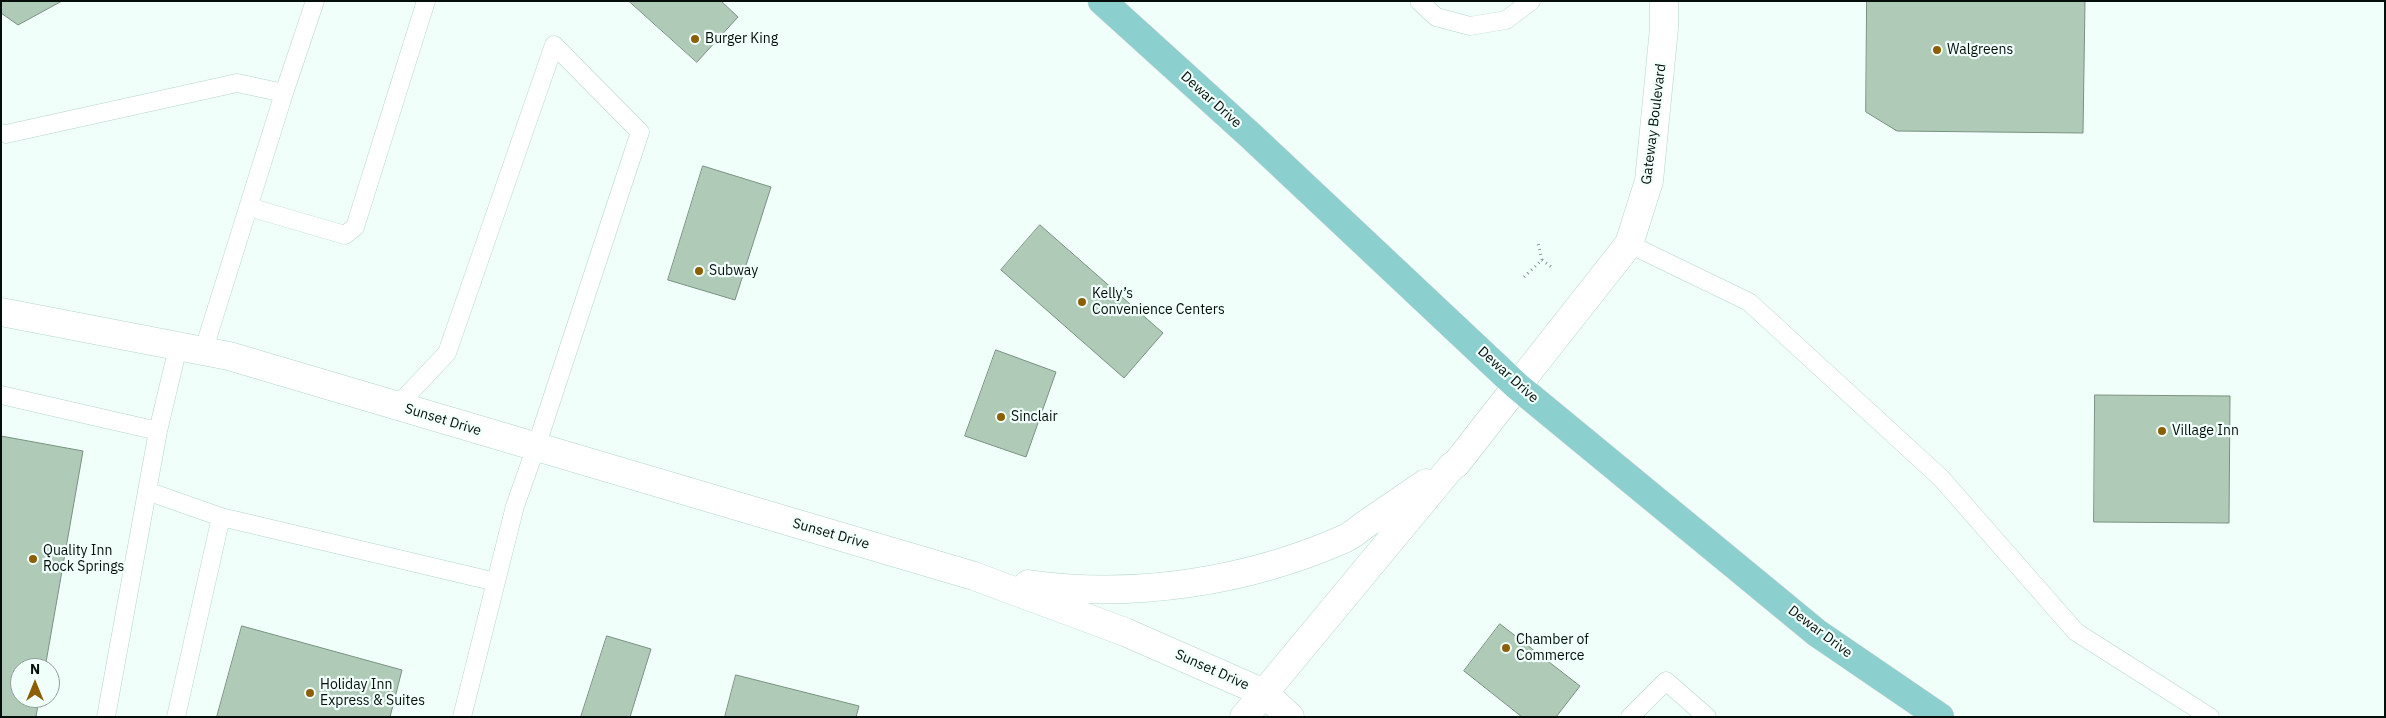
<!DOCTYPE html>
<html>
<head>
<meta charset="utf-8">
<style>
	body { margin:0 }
	#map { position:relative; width:2386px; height:718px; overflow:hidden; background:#f1fffa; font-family:"IBM Plex Sans",sans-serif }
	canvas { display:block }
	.frame { position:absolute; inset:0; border:2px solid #040f0c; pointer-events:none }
	.north { position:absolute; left:10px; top:658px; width:50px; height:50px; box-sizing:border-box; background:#f1fffa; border:1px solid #929f9b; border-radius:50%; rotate:0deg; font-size:14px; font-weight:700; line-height:20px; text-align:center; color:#040f0c }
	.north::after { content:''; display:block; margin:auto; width:18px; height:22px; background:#8c5f03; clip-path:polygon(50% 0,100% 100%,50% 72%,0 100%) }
</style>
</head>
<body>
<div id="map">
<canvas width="2386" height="718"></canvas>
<div class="frame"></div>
<div class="north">N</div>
</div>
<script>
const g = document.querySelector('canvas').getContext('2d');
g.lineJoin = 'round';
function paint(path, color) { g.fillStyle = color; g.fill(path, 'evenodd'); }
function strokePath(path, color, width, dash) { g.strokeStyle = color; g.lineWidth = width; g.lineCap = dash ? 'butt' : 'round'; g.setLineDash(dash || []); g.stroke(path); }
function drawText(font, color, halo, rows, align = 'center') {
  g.font = font + ' "IBM Plex Sans",sans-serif'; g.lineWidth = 4.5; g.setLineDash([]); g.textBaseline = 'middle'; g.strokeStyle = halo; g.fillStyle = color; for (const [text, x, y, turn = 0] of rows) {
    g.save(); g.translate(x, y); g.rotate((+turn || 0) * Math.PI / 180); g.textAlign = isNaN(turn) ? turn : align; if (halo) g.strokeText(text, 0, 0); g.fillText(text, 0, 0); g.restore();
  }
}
const building = new Path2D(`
	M1 1H62L18 25 1 13Z
	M629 1H721L738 17 697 62Z
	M1867 1H2085L2083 133 1897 131 1866 112Z
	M703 166 771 187 735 300 668 280Z
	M1040 225 1163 333 1124 378 1001 270Z
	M996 350 1056 372 1026 457 965 436Z
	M2095 395 2230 396 2229 523 2094 522Z
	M1 436 83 451 45 668H20V698H39L36 717H1Z
	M1500 624 1580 686 1556 717H1522L1464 671Z
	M242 626 402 670 390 717H217Z
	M607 636 651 649 630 717H581Z
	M736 675 859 706 856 717H725Z`);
paint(building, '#afcbb8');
strokePath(building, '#789280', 1);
const service = new Path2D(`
	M1419 1 1436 17 1470 26 1506 20 1531 1
	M284 93 315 1
	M1 133 6 134 237 83 284 93 203 352
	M249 207 345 235 355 227 426 1
	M1629 244 1749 302 1941 478 2076 632 2210 717
	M1 395 158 431
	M397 406 447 353 554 45 640 132 536 447 515 506 462 717
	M147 491 221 517 496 582
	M106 717 158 431 178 347
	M176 717 221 517
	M1630 717 1666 681 1707 717`);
const minor = new Path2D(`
	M1244 717 1264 693 1290 717`);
const tertiary = new Path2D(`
	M1 312 229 356 974 576 1125 632 1264 693 1452 466 1456 464 1517 386
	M1028 584C1134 599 1246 582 1344 539 1353 535 1361 527 1369 522 1388 509 1407 496 1426 483`);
const secondary = new Path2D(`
	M1517 386 1629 244 1649 181 1664 28V1`);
const primary = new Path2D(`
	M1102 1 1251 136 1517 386 1817 633 1940 717`);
strokePath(service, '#b3d6cc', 19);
strokePath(minor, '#b3d6cc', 29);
strokePath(tertiary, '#b3d6cc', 29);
strokePath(secondary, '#b3d6cc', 29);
strokePath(primary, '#dcdddd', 29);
strokePath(new Path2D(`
	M1542 260 1554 269
	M1524 277 1542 260 1538 243`), '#899692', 3, [1, 4]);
strokePath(service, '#fff', 18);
strokePath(minor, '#fff', 28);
strokePath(tertiary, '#fff', 28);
strokePath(secondary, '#fff', 28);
strokePath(primary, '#8bcfce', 28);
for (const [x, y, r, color] of [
	[695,39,5,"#8c5f03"],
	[1937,50,5,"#8c5f03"],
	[699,271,5,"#8c5f03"],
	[1082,302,5,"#8c5f03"],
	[1001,417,5,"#8c5f03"],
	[2162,431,5,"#8c5f03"],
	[33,559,5,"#8c5f03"],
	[1506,648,5,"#8c5f03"],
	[310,693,5,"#8c5f03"]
]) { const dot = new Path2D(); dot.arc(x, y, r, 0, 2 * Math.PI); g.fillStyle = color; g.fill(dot); strokePath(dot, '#f1fffa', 2); }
drawText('14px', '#040f0c', '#f1fffa', [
	["Burger King",705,39],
	["Walgreens",1947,50],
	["Subway",709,271],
	["Kelly’s",1092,294],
	["Convenience Centers",1092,310],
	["Sinclair",1011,417],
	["Village Inn",2172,431],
	["Quality Inn",43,551],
	["Rock Springs",43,567],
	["Chamber of",1516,640],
	["Commerce",1516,656],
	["Holiday Inn",320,685],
	["Express & Suites",320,701]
], 'left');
drawText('14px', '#040f0c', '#f1fffa', [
	["Dewar Drive",1211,100,42],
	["Gateway Boulevard",1654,124,-83],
	["Dewar Drive",1508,375,42],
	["Sunset Drive",443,420,17],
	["Sunset Drive",831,534,16],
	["Dewar Drive",1820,632,37],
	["Sunset Drive",1212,670,24]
]);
</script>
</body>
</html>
